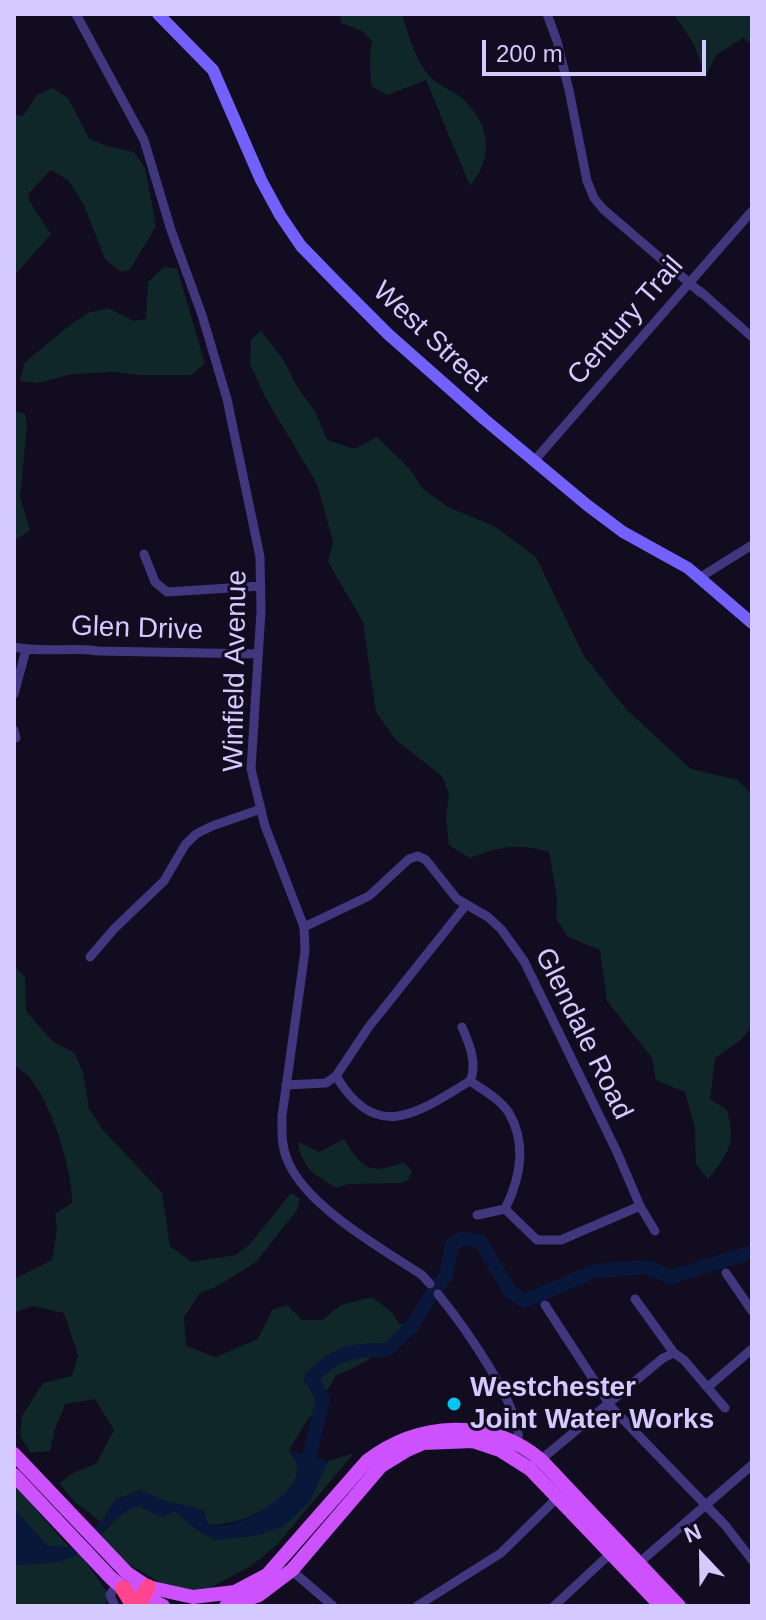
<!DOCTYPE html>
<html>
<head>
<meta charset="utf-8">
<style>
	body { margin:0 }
	#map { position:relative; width:766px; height:1620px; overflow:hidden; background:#110c1f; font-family:Arial,sans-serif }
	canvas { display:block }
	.frame { position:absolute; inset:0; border:16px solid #d5caff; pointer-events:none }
	.north { position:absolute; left:662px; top:1516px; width:80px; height:80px; -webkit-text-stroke:6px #110c1f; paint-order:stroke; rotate:338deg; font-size:22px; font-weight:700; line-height:32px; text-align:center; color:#d5caff }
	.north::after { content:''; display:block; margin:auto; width:28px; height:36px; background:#d5caff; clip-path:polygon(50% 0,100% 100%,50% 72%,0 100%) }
	.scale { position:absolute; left:482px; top:40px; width:224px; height:36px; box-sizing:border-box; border:4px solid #d5caff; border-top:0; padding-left:10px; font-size:24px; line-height:28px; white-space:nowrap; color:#d5caff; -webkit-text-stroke:6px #110c1f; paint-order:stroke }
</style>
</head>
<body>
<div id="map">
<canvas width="766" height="1620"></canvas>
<div class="frame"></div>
<div class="north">N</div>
<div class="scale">200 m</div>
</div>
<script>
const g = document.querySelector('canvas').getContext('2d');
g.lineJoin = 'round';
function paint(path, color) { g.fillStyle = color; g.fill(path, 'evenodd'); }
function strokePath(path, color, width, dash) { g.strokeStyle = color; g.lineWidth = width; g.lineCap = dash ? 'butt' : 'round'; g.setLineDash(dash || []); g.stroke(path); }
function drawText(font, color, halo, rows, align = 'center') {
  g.font = font + ' Arial,sans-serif'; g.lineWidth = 6; g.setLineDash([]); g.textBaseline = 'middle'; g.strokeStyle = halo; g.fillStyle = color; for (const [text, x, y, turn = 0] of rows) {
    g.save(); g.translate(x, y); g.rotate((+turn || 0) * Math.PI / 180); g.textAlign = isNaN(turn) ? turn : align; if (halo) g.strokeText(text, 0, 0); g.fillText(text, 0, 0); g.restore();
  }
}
paint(new Path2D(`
	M340 14H402C409 35 415 60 430 77 441 88 456 91 466 102 491 128 493 159 470 186L426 80 387 95 371 86 370 58 372 41 362 31 341 23Z
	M674 14H752V44L743 38 716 55 705 78 694 44Z
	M52 88 68 98 89 138 106 146 134 152 145 168 156 226 130 270 121 272 105 259 84 205 68 180 51 170 28 194 30 202 51 234 14 276V114L23 116 37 95Z
	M164 267 177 268 205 364 191 375H139L114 372 73 374 37 383 20 381 24 363 70 325 88 313 108 308 134 321 146 319 148 282Z
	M261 331 283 359 296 385 316 413 327 440 354 449 377 437 409 468 423 489 448 507 494 526 536 557 584 656 626 709 691 769 738 780 752 795V1026L741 1040 715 1058 710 1099 727 1110C736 1143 729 1153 708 1179L696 1164 695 1129 685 1092 656 1080 652 1058 607 1001 600 950 568 937 556 918 557 898 549 852C517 843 501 846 470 858L449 845 446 817 449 795 442 776 397 741 376 712 363 622 328 562 333 542 317 484 265 397 250 364 251 339Z
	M14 411 25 414 27 425 20 497 30 530 14 541Z
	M14 965 25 977 26 1011 52 1041 75 1053 83 1073 89 1109 103 1130 162 1193 170 1246 192 1262 236 1255 250 1244 291 1193 300 1199 297 1210 256 1262 218 1286 200 1293 184 1317 186 1346 216 1357 258 1339 272 1310 287 1305 302 1320H322L341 1305 372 1297 393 1313 399 1324 421 1323 417 1332 350 1370 336 1375C322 1402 303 1424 289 1451 294 1458 299 1464 297 1473 291 1501 239 1527 212 1524 199 1523 155 1497 139 1490L115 1500 101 1522 75 1502 59 1483 75 1472 96 1464 114 1430 95 1399 65 1404 54 1432 50 1451 31 1453 20 1436 22 1416 43 1383 72 1376 78 1355 64 1313 32 1306 14 1313V1279L52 1260 57 1229 55 1214 72 1203C73 1172 52 1107 33 1082 28 1075 20 1070 14 1064Z
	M344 1139C361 1168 370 1176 404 1162L412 1171 408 1180 400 1183 349 1184 336 1188C316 1176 301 1167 298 1142L319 1152Z
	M354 1453 276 1546 251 1566 204 1591 179 1593 119 1559 107 1546 101 1535 124 1510 139 1506 162 1517 175 1511 196 1529 215 1540 321 1474 328 1461Z
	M14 1484 76 1555 79 1552 107 1592V1602L104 1606H14Z`), '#0f2729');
paint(new Path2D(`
	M289 1451 328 1461 310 1501 284 1526 255 1536 215 1540 196 1529 175 1511 162 1517 139 1506C112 1513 101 1542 76 1555 58 1565 34 1564 14 1565V1508L48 1546 70 1547 101 1522 115 1500 139 1490 163 1500 204 1510 208 1524C214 1524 221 1526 227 1525 250 1521 299 1493 297 1468 297 1460 293 1456 289 1451Z`), '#09173b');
strokePath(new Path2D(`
	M305 1474 323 1399 311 1378C335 1353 354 1349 387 1350L412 1326 431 1295 446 1276 452 1245 462 1238 481 1242 509 1290 524 1301 595 1271 646 1267 671 1277 752 1252`), '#09173b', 14);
strokePath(new Path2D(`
	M76 14 144 140 171 230 202 315 227 399 260 557 261 611 251 769 265 826 304 927 305 951 282 1116C282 1130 281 1145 287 1159 304 1205 381 1248 422 1275L430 1284
	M547 14 557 41 569 90 587 181 594 198 603 209 701 293
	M700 291 752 337
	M534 461 752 211
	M144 554 155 582 167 592 261 586
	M699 578 752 545
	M14 647C42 653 70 647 98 651L258 654
	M14 694 26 650
	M14 730 16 738
	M304 927 369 896 409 859 418 856 426 860 457 899 488 917 501 929 524 961 617 1152 640 1206 655 1231
	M90 957 114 929 164 881 185 845 196 834 212 826 261 809
	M462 1027C469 1043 478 1064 470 1081
	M336 1076C377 1144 417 1113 470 1081 482 1089 501 1100 509 1113 527 1144 520 1179 505 1209L537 1240H561L640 1206
	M286 1085 326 1083 336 1076 368 1028 466 905
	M477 1215 505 1209
	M726 1273 752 1311
	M438 1294C459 1320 529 1415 517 1446
	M635 1299 674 1353 684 1360 725 1408
	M545 1305 612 1408 725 1525 752 1560
	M708 1387 752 1349
	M538 1462 663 1358 674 1353
	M640 1562 752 1465
	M290 1569 333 1606
	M115 1606 110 1595 119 1581
	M417 1606 501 1553 557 1498
	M554 1606 610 1554`), '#40377e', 9);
strokePath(new Path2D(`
	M158 14 213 70 261 180 280 215 301 246 339 285 388 334 484 419 587 505 623 532 688 568 752 623`), '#7361ff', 12);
strokePath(new Path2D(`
	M14 1454 127 1573 148 1587 193 1597 235 1592 267 1575 367 1461C418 1422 490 1417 541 1460L679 1606
	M14 1475 111 1578 123 1588 163 1606
	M226 1606 259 1595 292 1570 381 1466 407 1450 423 1443 473 1441 500 1450 530 1469 661 1606`), '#cd51ff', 14);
strokePath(new Path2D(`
	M123 1588 134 1606
	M141 1606 142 1598 148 1587`), '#ff458e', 16);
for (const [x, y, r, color] of [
	[454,1404,8,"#00c7f5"]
]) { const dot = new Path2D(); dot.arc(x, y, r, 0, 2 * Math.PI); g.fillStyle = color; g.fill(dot); strokePath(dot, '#110c1f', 3); }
drawText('28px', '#d5caff', '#110c1f', [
	["Century Trail",626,321,-49],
	["West Street",430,337,43],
	["Glen Drive",137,629,2],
	["Winfield Avenue",236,671,-89],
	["Glendale Road",583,1034,64]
]);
drawText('bold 28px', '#d5caff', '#110c1f', [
	["Westchester",470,1388],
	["Joint Water Works",470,1420]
], 'left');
</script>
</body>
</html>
